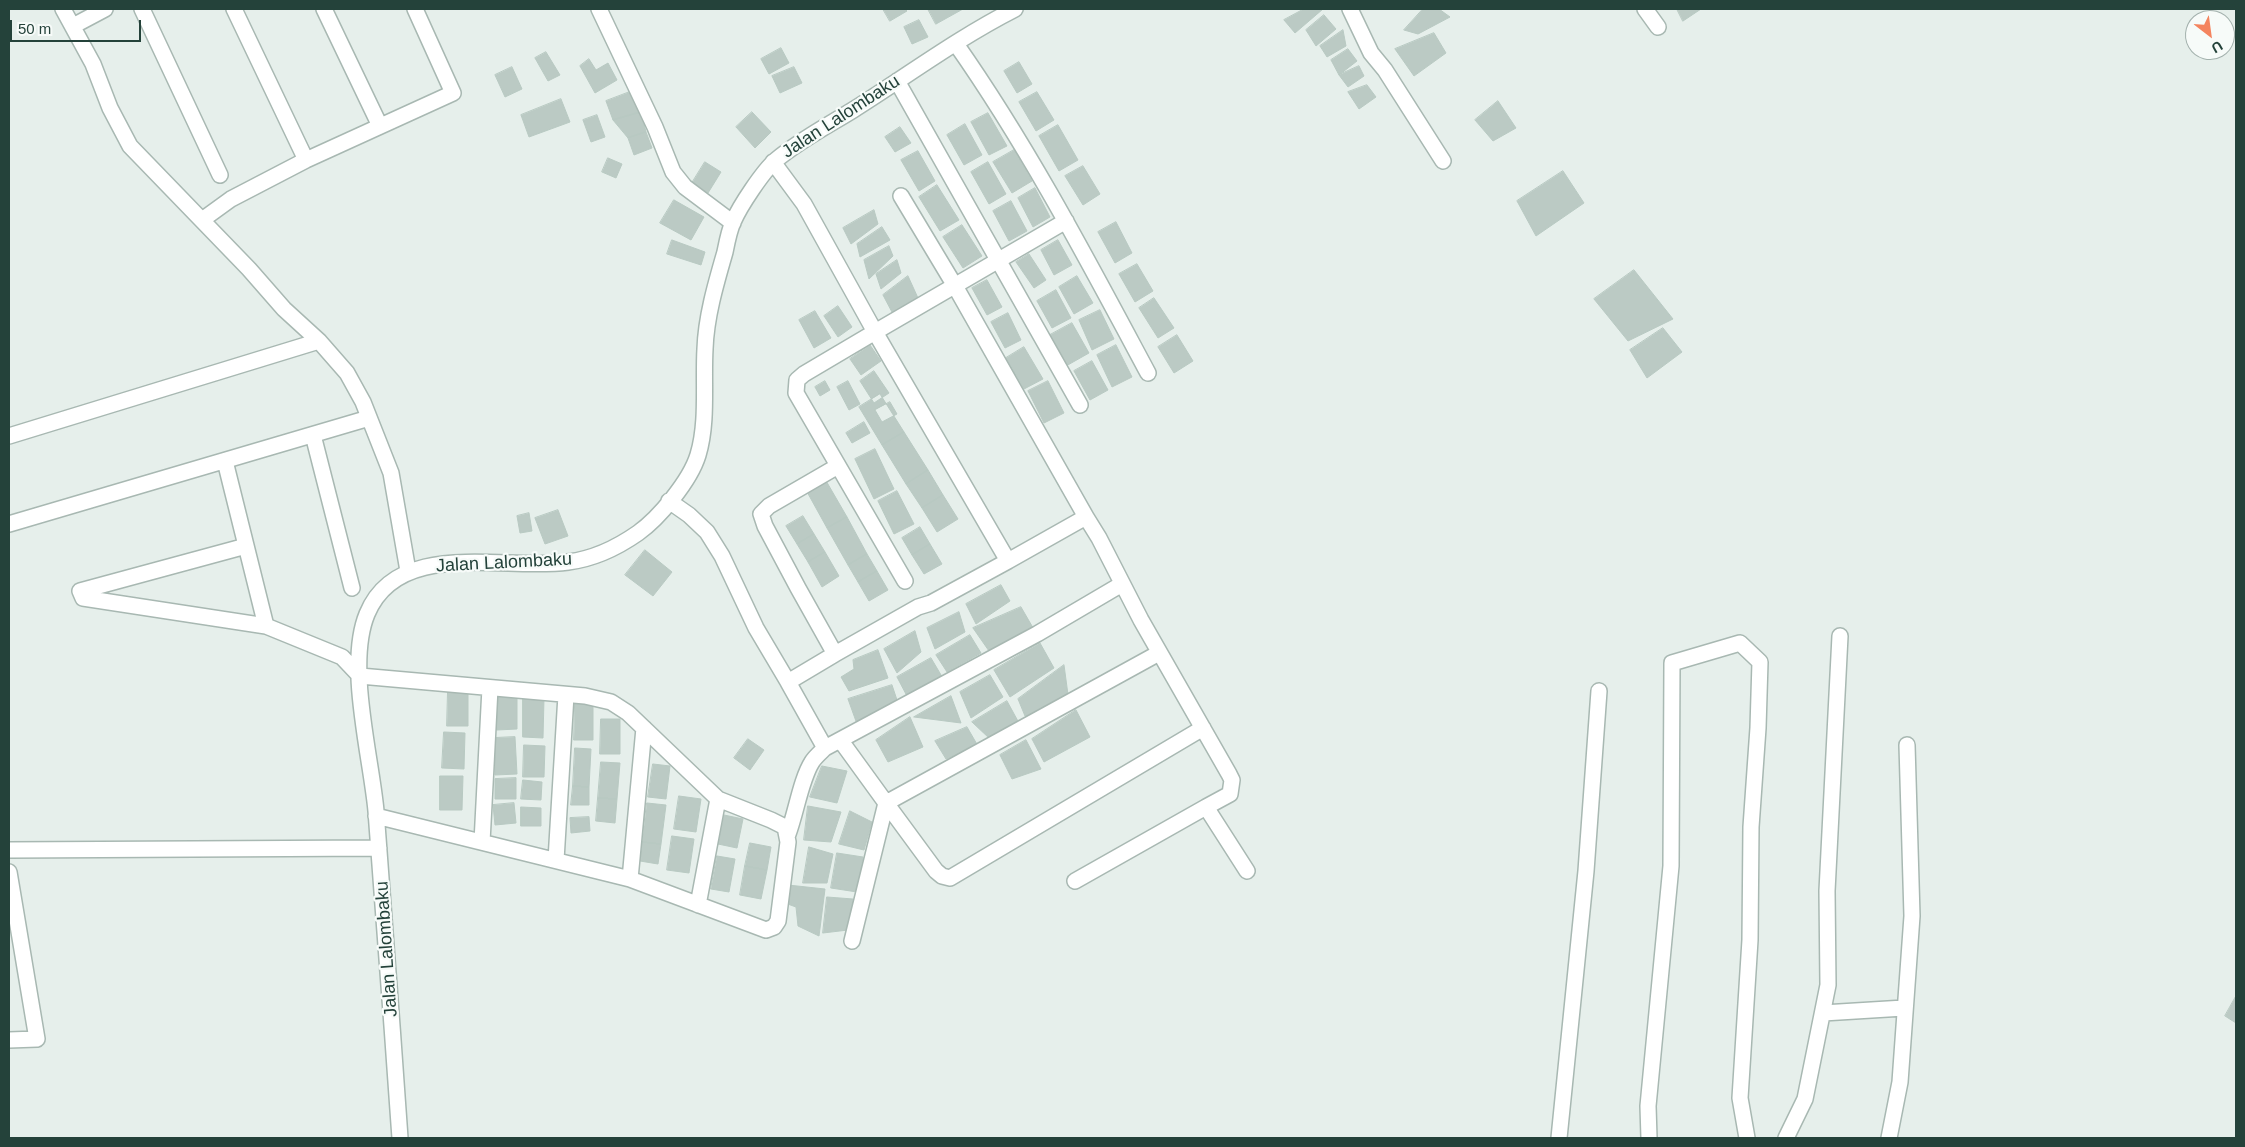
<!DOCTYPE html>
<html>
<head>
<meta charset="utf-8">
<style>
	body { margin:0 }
	#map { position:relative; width:2245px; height:1147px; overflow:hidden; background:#e6efeb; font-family:Arial,sans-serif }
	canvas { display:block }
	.frame { position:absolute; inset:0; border:10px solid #24423a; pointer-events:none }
	.north { position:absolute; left:2185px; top:10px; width:50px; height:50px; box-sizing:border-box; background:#f7fbf9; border:1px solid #a3b1ad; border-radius:50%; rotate:150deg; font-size:14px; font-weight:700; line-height:20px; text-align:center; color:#24423a }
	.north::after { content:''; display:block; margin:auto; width:18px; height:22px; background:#f4845f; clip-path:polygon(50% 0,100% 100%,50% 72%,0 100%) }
	.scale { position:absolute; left:10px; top:20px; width:131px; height:22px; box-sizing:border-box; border:2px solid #24423a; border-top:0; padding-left:6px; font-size:15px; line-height:18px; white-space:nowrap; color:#24423a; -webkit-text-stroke:4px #f7fbf9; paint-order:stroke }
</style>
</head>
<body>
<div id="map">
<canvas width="2245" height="1147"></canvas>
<div class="frame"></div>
<div class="north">U</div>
<div class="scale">50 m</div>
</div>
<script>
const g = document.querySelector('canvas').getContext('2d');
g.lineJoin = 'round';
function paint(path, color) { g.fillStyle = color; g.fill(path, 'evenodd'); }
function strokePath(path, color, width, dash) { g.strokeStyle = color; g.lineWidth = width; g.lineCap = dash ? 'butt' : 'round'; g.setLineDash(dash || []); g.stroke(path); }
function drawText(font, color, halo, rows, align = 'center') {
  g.font = font + ' Arial,sans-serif'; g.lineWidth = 4.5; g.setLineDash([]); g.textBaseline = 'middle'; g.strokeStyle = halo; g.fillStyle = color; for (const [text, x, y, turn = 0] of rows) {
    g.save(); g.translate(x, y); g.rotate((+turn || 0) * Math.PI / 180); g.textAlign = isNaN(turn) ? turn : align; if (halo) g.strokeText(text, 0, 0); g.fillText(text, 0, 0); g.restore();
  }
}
const building = new Path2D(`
	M883 9H905L907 11 890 21Z
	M928 9H963L936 24Z
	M1304 9H1323L1295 33 1284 20Z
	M1423 9H1439L1450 17 1418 34 1404 30Z
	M1677 9H1701L1683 21Z
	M1324 15 1336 29 1316 46 1306 30Z
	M919 20 928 37 912 44 904 27Z
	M1343 30 1346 46 1327 57 1320 46Z
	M1434 33 1446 53 1414 76 1395 49Z
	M781 48 789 63 769 74 761 59Z
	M1348 49 1357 61 1339 75 1331 60Z
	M546 52 560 75 548 81 535 58Z
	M589 59 596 70 608 63 617 80 595 93 580 66Z
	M1019 62 1032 84 1017 93 1004 71Z
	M1359 66 1364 76 1348 87 1339 75Z
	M512 67 522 89 505 97 495 75Z
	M794 67 802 83 780 93 772 76Z
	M1367 85 1376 97 1359 109 1348 92Z
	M635 90 641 112 613 120 606 101Z
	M1037 92 1054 120 1036 131 1019 102Z
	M561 99 570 122 529 137 521 115Z
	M1498 101 1516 128 1493 141 1475 120Z
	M641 112 646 132 628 138 613 120Z
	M752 112 771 132 755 148 736 127Z
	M988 113 1007 146 989 155 971 122Z
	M597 115 605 137 591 142 583 120Z
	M965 124 982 155 964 165 947 135Z
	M1058 125 1078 160 1059 171 1039 136Z
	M900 127 911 143 895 152 885 137Z
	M646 132 652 148 634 155 628 138Z
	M1014 150 1032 181 1012 193 993 162Z
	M918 151 935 181 919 191 901 160Z
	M608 158 622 164 616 178 602 172Z
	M705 162 721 172 708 193 692 183Z
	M988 162 1006 194 989 204 971 172Z
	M1083 166 1100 194 1083 205 1065 176Z
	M1563 171 1584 203 1536 236 1517 201Z
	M937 185 959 220 940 231 919 197Z
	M1035 188 1050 217 1033 227 1018 198Z
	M674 200 704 217 691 240 660 223Z
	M1011 201 1027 231 1009 241 993 211Z
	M874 210 878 224 851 244 843 228Z
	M1116 222 1132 253 1115 263 1098 232Z
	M962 225 982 256 963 268 943 237Z
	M882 227 890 240 860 257 857 244Z
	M672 240 705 252 701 265 667 254Z
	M1058 240 1072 265 1054 275 1041 250Z
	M889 246 893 256 869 279 864 260Z
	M1029 254 1046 280 1034 288 1016 262Z
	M897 260 901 273 881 289 876 274Z
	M1137 264 1153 291 1135 302 1119 274Z
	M1634 270 1673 319 1628 341 1594 299Z
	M908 276 918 298 893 314 883 295Z
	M1077 276 1093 303 1074 314 1059 287Z
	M987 280 1002 307 987 315 972 288Z
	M1056 290 1071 318 1052 328 1037 301Z
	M1154 298 1174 328 1158 338 1139 308Z
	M838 306 852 327 838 337 824 316Z
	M1100 310 1114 339 1092 350 1079 320Z
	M815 311 831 338 814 348 799 320Z
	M1008 313 1021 340 1005 348 991 322Z
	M1072 323 1089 353 1066 366 1050 335Z
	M1663 328 1682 352 1647 378 1630 350Z
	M1177 335 1193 361 1174 373 1158 347Z
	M870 345 881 361 861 375 850 359Z
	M1116 345 1132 377 1112 387 1097 355Z
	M1024 347 1043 379 1024 389 1006 358Z
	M1092 361 1108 390 1090 400 1074 371Z
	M874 371 889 393 874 403 860 381Z
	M825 381 830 390 820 396 815 387Z
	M848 381 860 404 849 410 837 387Z
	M1048 381 1064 413 1044 423 1028 391Z
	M880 394 904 432 882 445 859 407Z
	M890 402 897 414 882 422 875 410Z
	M864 422 870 433 852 443 846 433Z
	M904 432 928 470 906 484 882 445Z
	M875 449 894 489 874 499 855 459Z
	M928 470 943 495 922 508 906 484Z
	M825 479 847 517 827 528 806 490Z
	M897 491 914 524 894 534 878 501Z
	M943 495 958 519 937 532 922 508Z
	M558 510 568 536 545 544 535 518Z
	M529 513 532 531 520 533 517 516Z
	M803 516 814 534 797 544 786 526Z
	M847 517 867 554 848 565 827 528Z
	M920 527 930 544 912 555 902 538Z
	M814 534 825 552 808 562 797 544Z
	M930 544 942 564 924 574 912 555Z
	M645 550 672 572 653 596 625 575Z
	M825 552 839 576 822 587 808 562Z
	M867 554 877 571 858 582 848 565Z
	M877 571 888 590 869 601 858 582Z
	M1001 585 1010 601 976 624 966 604Z
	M1021 607 1036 633 989 651 973 628Z
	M959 612 965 632 935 649 927 628Z
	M915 631 921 652 897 673 884 649Z
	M970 635 981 653 947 672 936 655Z
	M1040 643 1054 668 1010 697 994 670Z
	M878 650 888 678 849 691 841 677 854 669 853 660Z
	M931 658 944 680 908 698 897 677Z
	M1064 665 1069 702 1025 716 1018 699Z
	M990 675 1003 697 971 718 960 692Z
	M892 685 898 703 857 724 848 699Z
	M448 690H468V726H447Z
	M496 695H517V729L497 730Z
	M951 696 961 723 914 717Z
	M523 698H544L543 738 523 737Z
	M1007 701 1019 723 990 739 972 722Z
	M575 704H593V740H574Z
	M1076 710 1090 737 1044 762 1032 739Z
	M910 717 923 747 888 762 876 740Z
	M601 719H620V754H600Z
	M967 727 978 746 946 759 935 741Z
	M444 732 465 733 464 769 442 768Z
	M515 737 517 774 495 775 494 738Z
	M748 739 764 750 750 770 734 758Z
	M1026 740 1041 769 1012 779 1000 755Z
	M524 745 545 746 544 777H523Z
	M575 748 591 749 589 787 573 786Z
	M601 762 620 763 617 799 598 798Z
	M653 764 670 766 666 799 648 797Z
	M822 766 847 771 837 803 810 797Z
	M440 776H463L462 810H440Z
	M516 778V799H495V779Z
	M523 780 542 782 541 800 521 799Z
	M573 786 589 787V805H571Z
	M679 796 701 799 696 832 674 829Z
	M598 798 617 799 615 823 596 821Z
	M514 803 516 823 495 825 493 805Z
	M647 803 666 805 661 844 642 842Z
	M808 806 841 812 831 842 804 840Z
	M521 807 541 808V826H521Z
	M850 811 872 822 864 850 839 844Z
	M724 815 743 819 737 848 718 844Z
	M589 817 590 831 571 833 570 818Z
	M672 836 694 839 689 873 667 870Z
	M642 842 661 844 658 864 640 861Z
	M750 843 771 847 767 870 745 866Z
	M809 847 833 854 827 883H803Z
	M837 853 863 857 857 892 831 888Z
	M717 856 735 859 729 892 711 889Z
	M745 866 767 870 761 899 740 895Z
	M788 885 825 889 819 936 798 926 796 907 785 903Z
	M827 897 853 899 848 930 823 933Z
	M2236 996V1023L2225 1016Z`);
paint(building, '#bbcac4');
strokePath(building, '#b8c9c2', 1);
const minor = new Path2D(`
	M63 9 93 64 110 108 130 146 249 269 284 309 319 341 347 373 363 402 391 473 408 571
	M142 9 220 175
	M234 9 306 160
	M324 9 380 126
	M599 9 655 127 673 172 685 187 733 223
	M1350 9 1371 53 1385 70 1443 161
	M1645 9 1658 27
	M73 26 105 9
	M956 44C1029 148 1088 261 1148 373
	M897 81 1080 405
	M773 162 804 204 875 332 804 374 797 380 796 393 905 581
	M901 196 955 286 1086 517
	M202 220 231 199 306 160 453 93 415 9
	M1066 221 875 332 1008 561 1086 517 1099 538 1141 620 1229 774 1232 780 1230 794 1206 807 1247 871
	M313 435 352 588
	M9 436 319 341
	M225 461 266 626
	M838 466 769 506 761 514 765 526 798 588 835 654 918 607 931 603 1008 561
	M669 501 689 515 707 532 722 556 756 628 788 682
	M9 524 369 418
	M246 546 80 591 83 598 266 626 342 657 360 676 585 696 611 702 628 713 718 799 771 820 785 827 788 842 778 921 774 927 766 930 630 879 376 816
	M841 741 886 803 1159 653
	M825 748 788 682 835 654
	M886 803 936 871 942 876 950 878 1203 728
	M788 834C796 813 801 779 812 762 815 757 821 752 825 748L1037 634 1122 584
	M482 842 490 688
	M9 850 379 848
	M556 860 566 695
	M9 872 37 1039 9 1040
	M630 879 644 728
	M1075 881 1206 807
	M698 905 718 799
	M852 941 886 803
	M1823 1013 1904 1008
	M400 1138C392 1029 385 920 376 811 371 756 346 665 367 614 398 538 505 571 568 562 593 559 618 547 638 533 659 518 690 481 698 455 708 422 703 383 705 349 706 317 716 283 725 252 727 242 729 231 733 222 740 206 763 171 776 160 800 140 827 126 853 110 907 76 958 38 1015 9
	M1559 1138 1586 871 1599 691
	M1649 1138 1648 1106 1671 866 1672 663 1740 643 1760 662 1758 728 1751 827 1750 940 1740 1098 1747 1138
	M1786 1138 1805 1099 1828 985 1827 891 1840 636
	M1889 1138 1900 1082 1912 916 1907 745`);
strokePath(minor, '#a8b8b2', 18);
strokePath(minor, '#fff', 15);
drawText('18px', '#24423a', '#f7fbf9', [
	["Jalan Lalombaku",841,117,-33],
	["Jalan Lalombaku",504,563,-3],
	["Jalan Lalombaku",387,949,-94]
]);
</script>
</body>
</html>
